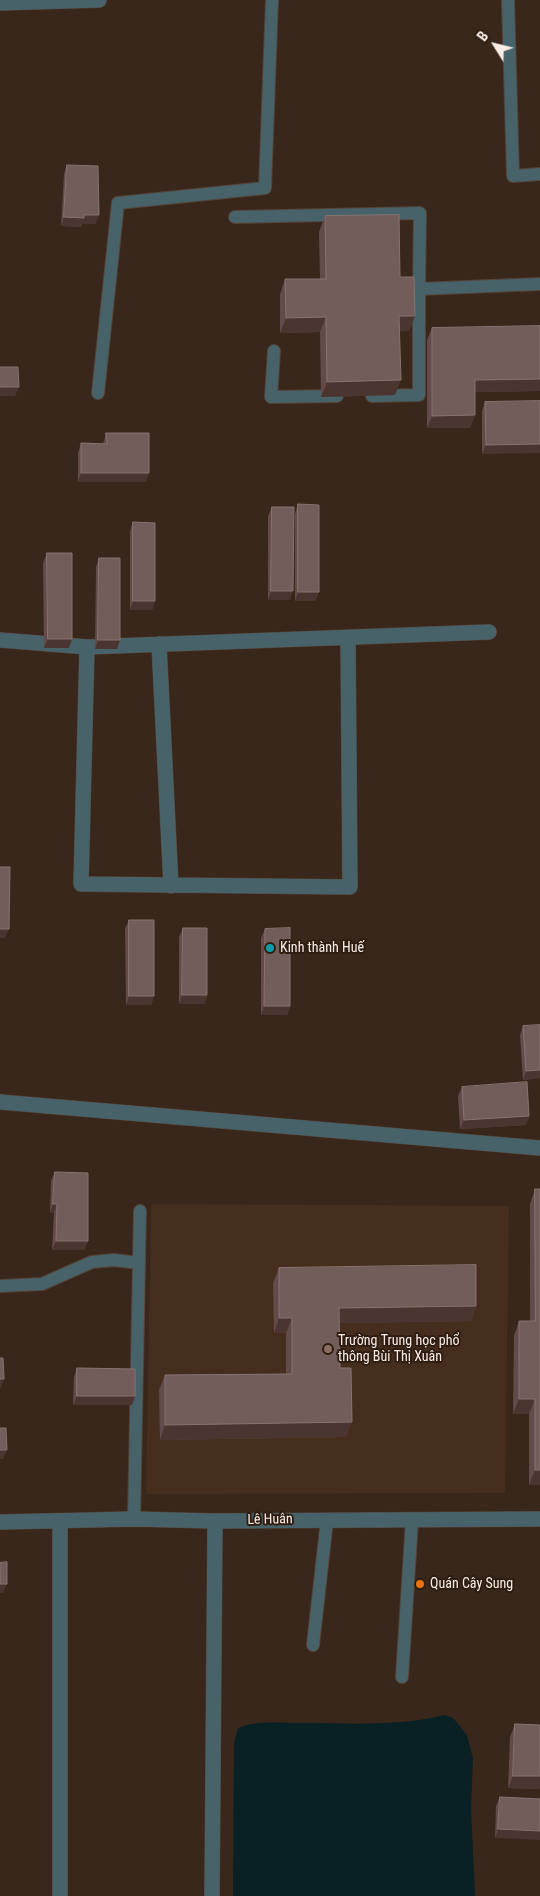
<!DOCTYPE html>
<html>
<head>
<meta charset="utf-8">
<style>
	body { margin:0 }
	#map { position:relative; width:540px; height:1896px; overflow:hidden; background:#39271b; font-family:"Roboto Condensed",sans-serif }
	canvas { display:block }
	.north { position:absolute; left:470px; top:20px; width:50px; height:50px; -webkit-text-stroke:4px #2f1d12; paint-order:stroke; rotate:306deg; font-size:14px; font-weight:700; line-height:20px; text-align:center; color:#f9ede5 }
	.north::after { content:''; display:block; margin:auto; width:18px; height:22px; background:#f9ede5; clip-path:polygon(50% 0,100% 100%,50% 72%,0 100%) }
</style>
</head>
<body>
<div id="map">
<canvas width="540" height="1896"></canvas>
<div class="north">B</div>
</div>
<script>
const g = document.querySelector('canvas').getContext('2d');
g.lineJoin = 'round';
function paint(path, color) { g.fillStyle = color; g.fill(path, 'evenodd'); }
function strokePath(path, color, width, dash) { g.strokeStyle = color; g.lineWidth = width; g.lineCap = dash ? 'butt' : 'round'; g.setLineDash(dash || []); g.stroke(path); }
function drawText(font, color, halo, rows, align = 'center') {
  g.font = font + ' "Roboto Condensed",sans-serif'; g.lineWidth = 4; g.setLineDash([]); g.textBaseline = 'middle'; g.strokeStyle = halo; g.fillStyle = color; for (const [text, x, y, turn = 0] of rows) {
    g.save(); g.translate(x, y); g.rotate((+turn || 0) * Math.PI / 180); g.textAlign = isNaN(turn) ? turn : align; if (halo) g.strokeText(text, 0, 0); g.fillText(text, 0, 0); g.restore();
  }
}
paint(new Path2D(`
	M151 1204 509 1206 505 1493 146 1494Z`), '#462e1e');
paint(new Path2D(`
	M444 1715 453 1718 467 1735 473 1759 471 1808 475 1896H233L234 1743 238 1728C258 1720 277 1723 299 1723 346 1723 397 1727 444 1715Z`), '#092024');
const lane = new Path2D(`
	M508 0 513 176 540 174
	M235 217 420 213 419 289
	M274 351 271 397 337 396
	M98 393 118 203 265 188 272 0
	M372 396 419 395V289L540 284
	M0 1286 42 1284 92 1262 114 1260 139 1263
	M134 1519 140 1211
	M313 1645 327 1520
	M402 1677 412 1520`);
const street = new Path2D(`
	M0 3 99 0
	M0 640 87 647 489 632
	M159 644 171 886
	M87 647 81 884 350 887 348 638
	M0 1102 540 1148
	M0 1522 134 1519 215 1521 540 1519
	M60 1522V1896
	M212 1896 215 1521`);
strokePath(lane, '#544337', 14);
strokePath(street, '#544337', 16);
strokePath(lane, '#486269', 12);
strokePath(street, '#486269', 15);
paint(new Path2D(`
	M67 165 96 224H82L81 227 61 226 64 174Z
	M325 216 400 277 415 316 409 331H400L395 395 321 397 320 332 280 333V294L285 279H320L319 232Z
	M540 326V391L475 392V415L470 428H427V340L432 328Z
	M540 401 482 454V411L485 402Z
	M106 433 146 482H78V453L81 443 103 444Z
	M298 504 319 592 315 601H295V514Z
	M272 507 290 600H268V516Z
	M133 522 155 601 152 610H130V531Z
	M47 553 69 648H44L43 563Z
	M99 558 117 649H95L96 567Z
	M129 920 154 996 151 1005H126L125 929Z
	M183 928 207 995 204 1004H179V937Z
	M265 929 290 1006 287 1015H261V938Z
	M523 1026 540 1078 523 1080 520 1035Z
	M462 1087 529 1116 526 1125 460 1129 458 1096Z
	M55 1172 88 1241 84 1250H52L54 1213H50L51 1181Z
	M535 1189H540V1485H529V1414H513L514 1336 519 1321H530V1204Z
	M279 1268 476 1306 471 1321 339 1323 340 1368 346 1437 160 1440 159 1390 165 1375 286 1374V1333H274L273 1283Z
	M77 1368 132 1405H73L74 1377Z
	M515 1724 540 1725V1789L508 1788 510 1737Z
	M500 1797 540 1799 495 1838 496 1806Z`), '#624b4a');
paint(new Path2D(`
	M84 215H99L96 224H82L81 227 61 226 64 217Z
	M399 316H415L409 331 394 332Z
	M326 317 320 332 280 333 286 318Z
	M540 379V391L470 392 475 380Z
	M401 380 395 395 321 397 327 382Z
	M0 387H19L15 396H0Z
	M475 415 470 428H427L432 416Z
	M540 444V453L482 454 486 445Z
	M81 473H149L146 482H78Z
	M271 591H293L290 600H268Z
	M298 592H319L315 601H295Z
	M133 601H155L152 610H130Z
	M48 639H72L69 648H44Z
	M98 640H120L117 649H95Z
	M0 929H9L5 938H0Z
	M182 995H207L204 1004H179Z
	M129 996H154L151 1005H126Z
	M264 1006H290L287 1015H261Z
	M540 1070V1078L523 1080 526 1071Z
	M529 1116 526 1125 460 1129 464 1120Z
	M53 1204H57L54 1213H50Z
	M56 1241H88L84 1250H52Z
	M476 1306 471 1321 333 1323 339 1308Z
	M279 1318H292L286 1333H274Z
	M0 1379H4L1 1388H0Z
	M77 1396H135L132 1405H73Z
	M519 1399H535L529 1414H513Z
	M352 1422 346 1437 160 1440 165 1425Z
	M0 1450H7L3 1459H0Z
	M535 1470H540V1485H529Z
	M0 1584H7L3 1593H0Z
	M513 1776H540V1789L508 1788Z
	M498 1829 540 1831V1840L495 1838Z`), '#4b3530');
const building = new Path2D(`
	M67 165 98 166 99 215H84V218L64 217Z
	M399 215 400 277H414L415 316H399L401 380 327 382 326 317 286 318 285 279H326L325 216Z
	M540 326V379L475 380V415L432 416V328Z
	M0 367H18L19 387H0Z
	M540 401V444L486 445 485 402Z
	M106 433H149V473H81V443L107 444Z
	M298 504 319 505V592H298Z
	M272 507H294L293 591H271Z
	M133 522 155 523V601H133Z
	M47 553H72V639H48Z
	M99 558H120V640H98Z
	M0 867H10L9 929H0Z
	M129 920H154V996H129Z
	M183 928H207V995H182Z
	M290 928V1006H264L265 929Z
	M540 1025V1070L526 1071 523 1026Z
	M527 1082 529 1116 464 1120 462 1087Z
	M55 1172 88 1173V1241H56L57 1204H53Z
	M535 1189H540V1470H535V1399H519V1321H535Z
	M476 1265V1306L339 1308 340 1368H351L352 1422 165 1425V1375L292 1374V1318H279V1268Z
	M0 1358H3L4 1379H0Z
	M77 1368 135 1369V1396H77Z
	M0 1428H6L7 1450H0Z
	M7 1562V1584H0V1563Z
	M515 1724 540 1725V1776H513Z
	M500 1797 540 1799V1831L498 1829Z`);
paint(building, '#735d5a');
strokePath(building, '#887370', 1);
for (const [x, y, r, color] of [
	[270,948,5,"#0f9aa8"],
	[328,1349,5,"#8d6e63"],
	[420,1584,5,"#e8710a"]
]) { const dot = new Path2D(); dot.arc(x, y, r, 0, 2 * Math.PI); g.fillStyle = color; g.fill(dot); strokePath(dot, '#2f1d12', 2); }
drawText('14px', '#f9ede5', '#2f1d12', [
	["Kinh thành Huế",280,948],
	["Trường Trung học phổ",338,1341],
	["thông Bùi Thị Xuân",338,1357],
	["Quán Cây Sung",430,1584]
], 'left');
drawText('14px', '#f9ede5', '#2f1d12', [
	["Lê Huân",270,1520,-1]
]);
</script>
</body>
</html>
